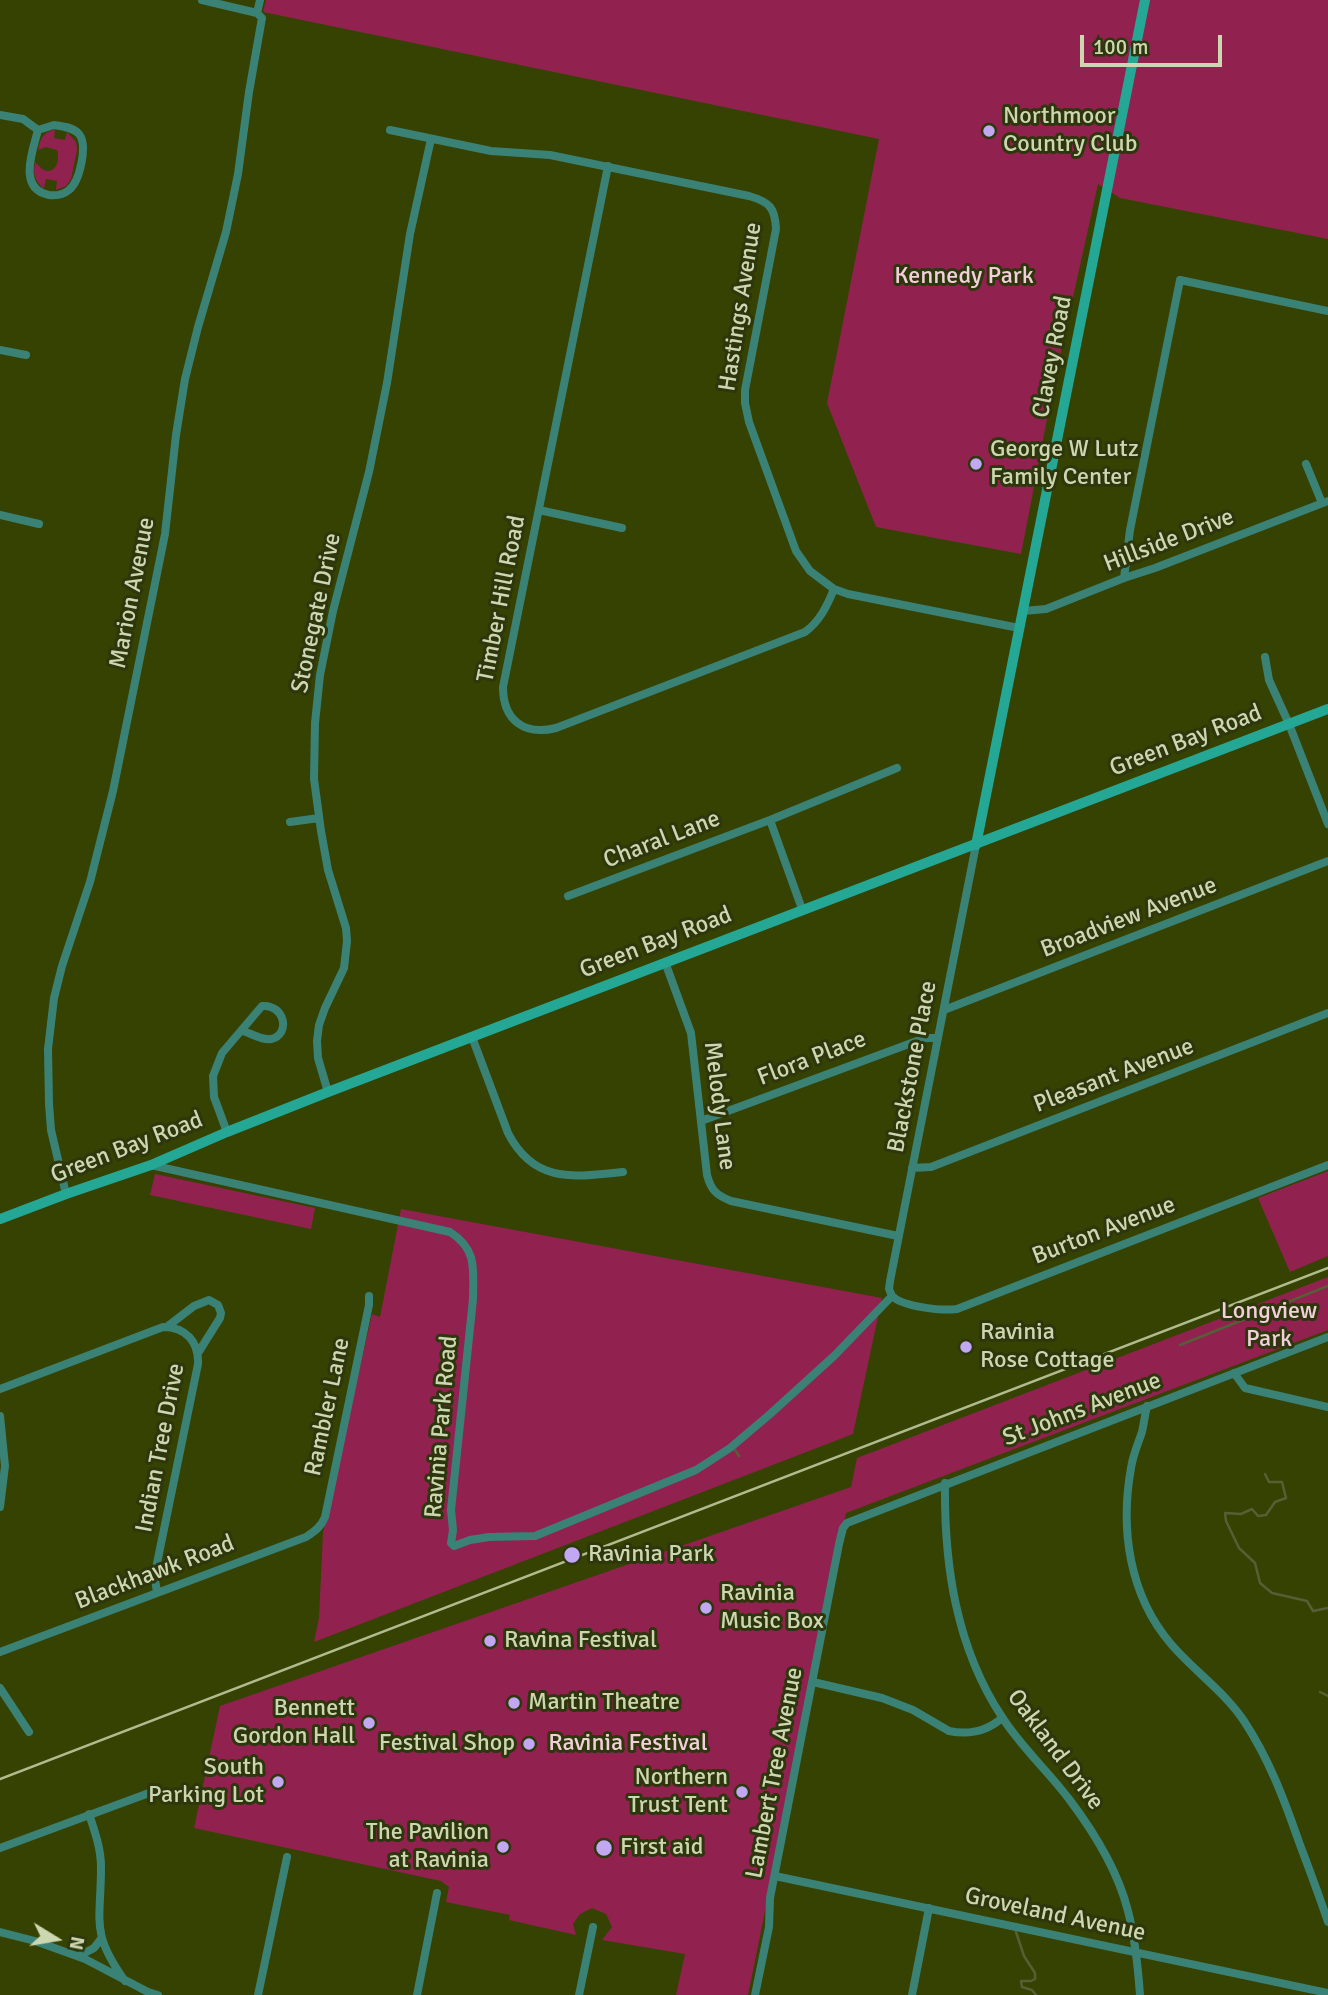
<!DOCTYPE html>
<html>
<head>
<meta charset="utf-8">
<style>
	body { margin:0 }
	#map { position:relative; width:1328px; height:1995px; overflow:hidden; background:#364201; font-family:Signika,sans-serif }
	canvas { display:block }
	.north { position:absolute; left:21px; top:1904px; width:70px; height:70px; -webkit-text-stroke:5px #2d360c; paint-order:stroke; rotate:101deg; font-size:19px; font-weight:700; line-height:28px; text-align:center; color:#ccd7b1 }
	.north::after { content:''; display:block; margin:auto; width:24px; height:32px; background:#ccd7b1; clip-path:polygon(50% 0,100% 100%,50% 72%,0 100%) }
	.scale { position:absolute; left:1080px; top:35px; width:142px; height:32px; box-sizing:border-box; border:4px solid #ccd7b1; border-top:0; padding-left:9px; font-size:21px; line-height:24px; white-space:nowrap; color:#ccd7b1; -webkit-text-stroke:5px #2d360c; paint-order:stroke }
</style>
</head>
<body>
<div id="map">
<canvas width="1328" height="1995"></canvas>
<div class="north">N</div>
<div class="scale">100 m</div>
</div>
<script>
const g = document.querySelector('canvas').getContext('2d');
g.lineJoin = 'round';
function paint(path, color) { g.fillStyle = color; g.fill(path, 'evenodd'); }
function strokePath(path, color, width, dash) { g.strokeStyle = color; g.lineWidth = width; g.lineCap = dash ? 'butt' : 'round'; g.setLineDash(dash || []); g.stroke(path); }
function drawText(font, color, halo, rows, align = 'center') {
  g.font = font + ' Signika,sans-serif'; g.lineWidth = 6; g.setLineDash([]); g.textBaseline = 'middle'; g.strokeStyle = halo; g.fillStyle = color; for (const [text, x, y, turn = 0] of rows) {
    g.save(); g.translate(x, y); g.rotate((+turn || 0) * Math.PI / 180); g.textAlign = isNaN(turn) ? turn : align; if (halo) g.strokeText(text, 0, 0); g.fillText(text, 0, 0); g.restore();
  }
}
paint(new Path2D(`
	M266 0H1328V239L1120 198 1098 184 1053 388 1021 554 876 527 827 403 879 139 263 12Z
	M55 130 54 138 65 140 67 132 76 142 77 150 71 179 66 186 56 190 57 181 46 179 44 188H43C34 180 33 173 35 162 36 163 43 170 44 170 57 175 60 158 57 150L46 147 38 150C40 139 44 131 55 130Z
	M1328 1171V1256L1290 1272 1258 1198Z
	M155 1174 315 1208 311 1229 150 1195Z
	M401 1209 882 1298 853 1434 314 1642 319 1618 323 1533 372 1314 380 1317Z
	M1328 1277V1330L846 1513 748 1995H676L685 1954 602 1940 612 1927 606 1914 592 1908 580 1914 573 1924 576 1935 509 1920 510 1915 446 1902 449 1887 441 1881 194 1828 220 1706 851 1487 857 1458Z`), '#912250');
strokePath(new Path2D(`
	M1180 1345 1328 1286
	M735 1450 739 1456
	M1265 1474 1269 1482H1282L1286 1498 1275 1502 1266 1515 1258 1516 1252 1509 1241 1514 1225 1513 1226 1521 1239 1548 1255 1563 1260 1583 1272 1593 1307 1601 1313 1611 1328 1608
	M1320 1692 1328 1696
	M1016 1932 1024 1956 1035 1973V1979L1031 1981H1021L1022 1987 1032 1990 1036 1995`), '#555f35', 2.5);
strokePath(new Path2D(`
	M202 0 257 13
	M0 115 23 119 38 130
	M54 125C62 126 73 127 79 134 88 145 80 181 69 190 64 194 56 196 49 195 17 189 33 150 38 130Z
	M390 130 491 151 550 155 749 196C770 202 775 208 776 229L745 390V403L749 422 796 551 810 571 834 589 848 594 1019 628
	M608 166 503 687C503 720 524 736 556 728L805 632C820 621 827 606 834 589
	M0 350 26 355
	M1306 464 1322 503
	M539 510 622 528
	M0 515 39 524
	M1124 578 1130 530 1180 280 1328 311
	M1023 611 1046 609 1124 578 1155 568 1328 501
	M1265 657 1269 680 1289 724 1328 824
	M770 820 802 909
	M290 822 319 818
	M568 896 770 820 897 768
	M665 962 691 1033 707 1175C711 1190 716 1195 731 1201L898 1236
	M944 1010 1328 861
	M472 1037 508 1133C534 1184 574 1177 623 1172
	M328 1092 318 1058 317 1041 319 1025 325 1008 344 968 347 941 346 928 328 870 321 831 314 779 315 723 320 675 333 611 369 472 387 383 410 234 431 139
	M701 1121 925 1038H938
	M227 1132 214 1097 213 1076 222 1053 262 1006C285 1004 291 1035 271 1039 263 1041 250 1033 243 1031
	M151 1165 450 1232C478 1250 473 1270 473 1299L451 1510 453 1530 451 1543 454 1546 470 1540 489 1537 535 1536 696 1470 730 1448 769 1415 834 1356 892 1296
	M912 1168 931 1167 1328 1013
	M66 1194 51 1130 49 1104 48 1049 54 998 62 966 90 882 113 791 165 534 176 435 185 379 198 327 226 232 238 174 249 92 262 18 257 13 260 0
	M892 1296C903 1307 942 1311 957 1309L1328 1165
	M892 1296 889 1289 890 1281 976 845
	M168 1326 194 1306 209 1300 218 1305 221 1313 220 1318 198 1353
	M1234 1373 1245 1388 1328 1407
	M0 1389 163 1327C186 1327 199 1342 198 1364L156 1568 155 1580 157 1592
	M1147 1406C1145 1414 1144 1423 1142 1432 1138 1444 1133 1455 1131 1468 1120 1529 1129 1595 1171 1644 1194 1671 1224 1691 1244 1721 1269 1759 1284 1799 1299 1842 1309 1869 1319 1895 1328 1922
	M0 1416 5 1466 0 1507
	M945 1483C944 1565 956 1647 1002 1717 1021 1747 1048 1771 1069 1799 1094 1832 1118 1871 1128 1911 1135 1938 1138 1967 1140 1995
	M0 1652 306 1537C315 1531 321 1527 325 1517L369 1305V1296
	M813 1682 882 1698 913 1710 949 1731C968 1735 987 1731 1002 1718
	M0 1688 29 1732
	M89 1814C95 1832 101 1849 101 1867 101 1922 90 1932 125 1981
	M0 1848 149 1793
	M775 1876 1328 1993
	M0 1932 35 1941 85 1959 148 1992 158 1995
	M79 1956 94 1948 101 1939
	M258 1995 287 1857
	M417 1995 437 1893
	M579 1995 593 1927
	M755 1995 769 1927 770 1898 839 1544 843 1528 847 1523 1328 1337
	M912 1995 929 1908`), '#3b8276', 8);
strokePath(new Path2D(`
	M976 845 1145 0
	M0 1219 66 1194 151 1165 227 1132 328 1092 1328 709`), '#24a895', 10);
strokePath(new Path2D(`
	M0 1779 1328 1268`), '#b0bb90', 2.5);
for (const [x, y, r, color] of [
	[989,131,7,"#c2a7f2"],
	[976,464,7,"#c2a7f2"],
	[966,1347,7,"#c2a7f2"],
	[572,1555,9,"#c2a7f2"],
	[706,1608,7,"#c2a7f2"],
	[490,1641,7,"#c2a7f2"],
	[514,1703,7,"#c2a7f2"],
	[369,1723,7,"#c2a7f2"],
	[529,1744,7,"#c2a7f2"],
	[278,1782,7,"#c2a7f2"],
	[742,1792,7,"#c2a7f2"],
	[503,1847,7,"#c2a7f2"],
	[604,1848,9,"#c2a7f2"]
]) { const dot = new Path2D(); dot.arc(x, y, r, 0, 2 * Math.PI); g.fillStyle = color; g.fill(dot); strokePath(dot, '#2d360c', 2.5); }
drawText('24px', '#ccd7b1', '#2d360c', [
	["Northmoor",1003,117],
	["Country Club",1003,145],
	["George W Lutz",990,450],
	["Family Center",990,478],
	["Ravinia",980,1333],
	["Rose Cottage",980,1361],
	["Ravinia Park",588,1555],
	["Ravinia",720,1594],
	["Music Box",720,1622],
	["Ravina Festival",504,1641],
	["Martin Theatre",528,1703],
	["Bennett",355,1709,"right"],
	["Gordon Hall",355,1737,"right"],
	["Festival Shop",515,1744,"right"],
	["South",264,1768,"right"],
	["Parking Lot",264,1796,"right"],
	["Northern",728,1778,"right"],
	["Trust Tent",728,1806,"right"],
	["The Pavilion",489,1833,"right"],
	["at Ravinia",489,1861,"right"],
	["First aid",620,1848]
], 'left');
drawText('24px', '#f2d0d9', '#2d360c', [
	["Kennedy Park",964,277],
	["Longview",1269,1312],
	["Park",1269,1340],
	["Ravinia Festival",628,1744]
]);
drawText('24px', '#ccd7b1', '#2d360c', [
	["Hastings Avenue",741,307,-81],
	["Clavey Road",1053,357,-79],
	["Hillside Drive",1169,541,-21],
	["Marion Avenue",133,593,-79],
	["Timber Hill Road",502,599,-79],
	["Stonegate Drive",317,613,-78],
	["Green Bay Road",1186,741,-21],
	["Charal Lane",662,840,-21],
	["Broadview Avenue",1129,918,-21],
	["Green Bay Road",656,943,-21],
	["Flora Place",812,1059,-21],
	["Blackstone Place",913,1067,-79],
	["Pleasant Avenue",1114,1076,-21],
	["Melody Lane",719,1106,83],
	["Green Bay Road",127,1148,-21],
	["Burton Avenue",1104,1231,-21],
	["Rambler Lane",328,1407,-78],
	["St Johns Avenue",1082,1410,-21],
	["Ravinia Park Road",442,1427,-85],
	["Indian Tree Drive",161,1448,-79],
	["Blackhawk Road",155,1573,-21],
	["Oakland Drive",1055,1750,53],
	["Lambert Tree Avenue",775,1773,-79],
	["Groveland Avenue",1055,1915,12]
]);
</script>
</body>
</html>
